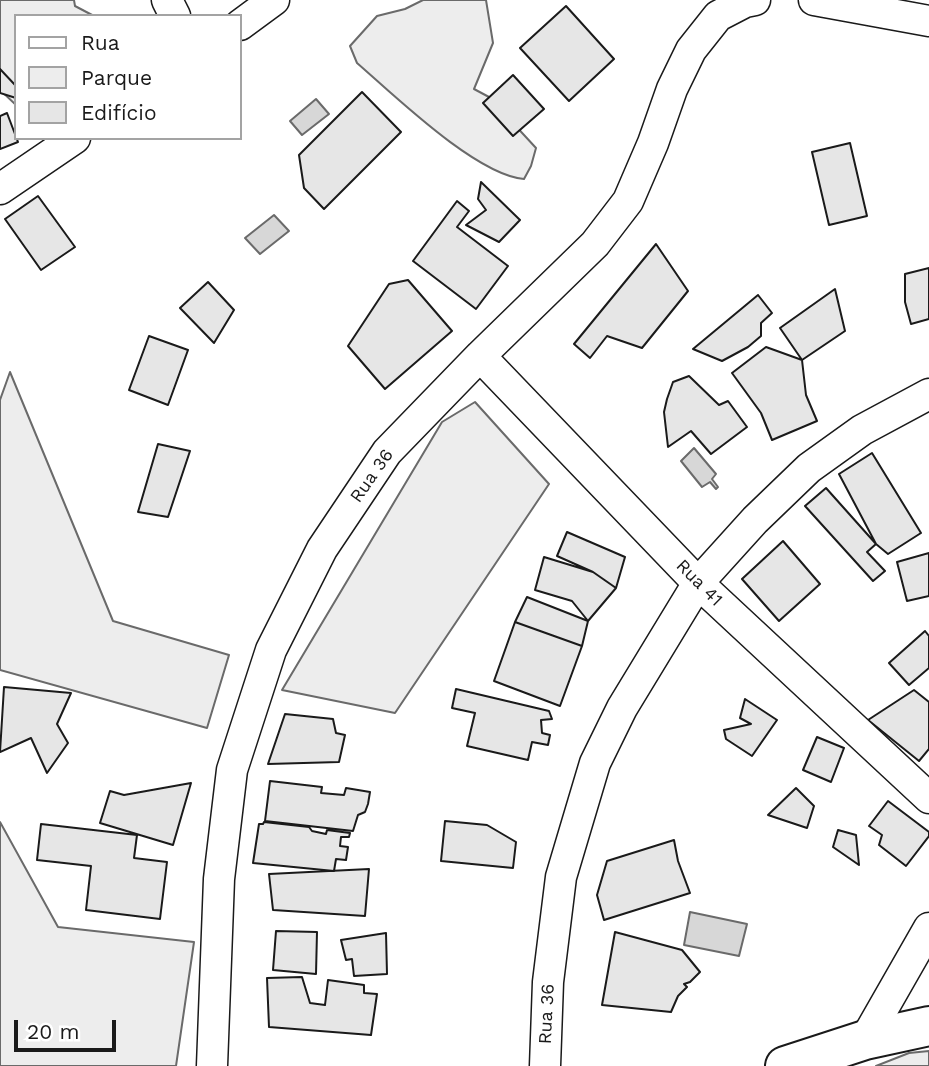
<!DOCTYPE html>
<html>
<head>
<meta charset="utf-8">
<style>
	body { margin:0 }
	#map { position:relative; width:929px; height:1066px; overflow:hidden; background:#fff; font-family:"Work Sans",sans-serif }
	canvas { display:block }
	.legend { position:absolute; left:14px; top:14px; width:228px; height:126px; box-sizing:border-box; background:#fff; border:2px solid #a3a3a3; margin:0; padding:9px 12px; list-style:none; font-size:21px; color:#1a1a1a }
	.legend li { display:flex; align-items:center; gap:14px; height:35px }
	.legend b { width:35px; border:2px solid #a3a3a3 }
	.scale { position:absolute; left:14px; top:1020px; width:102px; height:32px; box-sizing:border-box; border:4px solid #1a1a1a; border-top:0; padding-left:9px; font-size:21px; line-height:24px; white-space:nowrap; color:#1a1a1a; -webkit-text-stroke:5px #fff; paint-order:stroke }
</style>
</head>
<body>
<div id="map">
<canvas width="929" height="1066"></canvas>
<ul class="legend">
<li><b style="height:9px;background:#fff"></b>Rua</li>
<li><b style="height:19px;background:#ededed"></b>Parque</li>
<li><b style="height:19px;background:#e6e6e6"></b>Edifício</li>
</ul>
<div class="scale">20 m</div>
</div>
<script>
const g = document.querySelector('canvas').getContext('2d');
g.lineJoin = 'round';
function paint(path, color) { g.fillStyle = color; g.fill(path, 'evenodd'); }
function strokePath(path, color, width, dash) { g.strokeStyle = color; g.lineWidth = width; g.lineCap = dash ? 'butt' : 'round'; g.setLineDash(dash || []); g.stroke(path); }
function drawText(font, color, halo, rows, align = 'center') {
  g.font = font + ' "Work Sans",sans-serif'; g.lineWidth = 5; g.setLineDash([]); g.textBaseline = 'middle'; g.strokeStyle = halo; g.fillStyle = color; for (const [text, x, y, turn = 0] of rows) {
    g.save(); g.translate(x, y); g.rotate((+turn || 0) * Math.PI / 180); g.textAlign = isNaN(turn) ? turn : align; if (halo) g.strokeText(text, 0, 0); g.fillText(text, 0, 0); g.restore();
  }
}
const green = new Path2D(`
	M0 0H74L75 6 94 16H16V105L0 90Z
	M423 0H486L493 43 474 89 489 97 536 148 531 166 524 179C476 175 394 95 357 63L350 46 377 16 405 9Z
	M10 372 113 621 229 655 207 728 0 670V400Z
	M475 402 549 484 395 713 282 690 442 422Z
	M0 822 58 927 194 942 176 1066H0Z
	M929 1051V1066H876L909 1053Z`);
paint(green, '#ededed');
strokePath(green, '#6a6a6a', 2);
const water = new Path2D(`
	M316 99 329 114 302 135 290 121Z
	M274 215 289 231 260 254 245 238Z
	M694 448 716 474 712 479 718 487 716 489 710 482 702 487 681 461Z
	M690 912 747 924 739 956 684 945Z`);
paint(water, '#d7d7d7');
strokePath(water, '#6a6a6a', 2);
const building = new Path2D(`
	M566 6 614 59 569 101 520 48Z
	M0 69 16 86V98L0 93Z
	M513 75 544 109 513 136 483 103Z
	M362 92 401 132 324 209 304 188 299 155Z
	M7 113 18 142 0 149V116Z
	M850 143 867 216 829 225 812 152Z
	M481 182 520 220 499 242 466 225 486 210 478 199Z
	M38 196 75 247 41 270 5 219Z
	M457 201 469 211 457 227 508 266 476 309 413 261Z
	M656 244 688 291 642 348 607 336 590 358 574 344Z
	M929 268V319L911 324 905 302V274Z
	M408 280 452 331 385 389 348 346 389 284Z
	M208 282 234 310 214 343 180 308Z
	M835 289 845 331 802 360 780 328Z
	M758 295 772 313 761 323V336L748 347 722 361 693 349Z
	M149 336 188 350 168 405 129 390Z
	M766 347 802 360 806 395 817 421 772 440 761 413 732 373Z
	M689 376 719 405 728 401 747 427 711 454 691 431 668 447 664 412 667 399 673 382Z
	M158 444 190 451 168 517 138 512Z
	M872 453 921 533 888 554 876 544 839 474Z
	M826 488 876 544 867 552 885 571 873 581 805 506Z
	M567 532 625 557 616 588 593 572 557 556Z
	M783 541 820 584 779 621 742 579Z
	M929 553V596L907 601 897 562Z
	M544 557 593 572 616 588 588 621 572 601 535 590Z
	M527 597 588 621 582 646 515 622Z
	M515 622 582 646 560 706 494 681Z
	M925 631 929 636V668L909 685 889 663Z
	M4 687 71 693 57 724 68 743 47 773 31 738 0 752Z
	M456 689 549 711 552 719 541 720 542 733 550 735 548 745 532 742 528 760 467 746 475 713 452 708Z
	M914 690 929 702V749L919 761 868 720Z
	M745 699 777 720 752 756 726 739 724 730 751 724 740 718Z
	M285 714 333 719 336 733 345 735 339 762 268 764Z
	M817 737 844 748 831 782 803 770Z
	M270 781 322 787 321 793 344 795 346 788 370 792 368 804 365 812 358 815 353 831 265 821Z
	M191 783 173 845 100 823 110 791 124 795Z
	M796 788 814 806 807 828 768 815Z
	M888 801 929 832V836L906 866 879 845 882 835 869 826Z
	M445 821 487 825 516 842 513 868 441 861Z
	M264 822 309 827 312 831 326 834 327 830 350 833 349 837H341L340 846 348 847 346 860 336 859 334 871 253 863 259 824H263Z
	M41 824 137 835 134 858 167 862 160 919 86 910 91 866 37 860Z
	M838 830 856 835 859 865 833 847Z
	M674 840 678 861 690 893 604 920 597 895 607 861Z
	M369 869 365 916 273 910 269 874Z
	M276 931 317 932 316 974 273 970Z
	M615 932 682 950 700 972 690 982 684 984 687 987 678 996 671 1012 602 1005Z
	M386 933 387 974 354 976 352 959 346 960 341 940Z
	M302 977 310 1003 325 1005 328 980 364 985V993L377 994 371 1035 269 1027 267 978Z`);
paint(building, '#e6e6e6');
strokePath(building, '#1a1a1a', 2);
const street = new Path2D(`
	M167 0 175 16
	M814 0 929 21
	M240 25 274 0
	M0 189 75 138
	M480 356 698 583 929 798
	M865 1040 929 928
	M212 1066 219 879 232 770 271 650 322 549 387 452 480 356 595 244 628 201 653 143 672 89 691 50 718 16 745 2 755 0
	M545 1066 548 982 561 877 595 763 622 708 698 583 755 520 809 468 862 430 929 394`);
const secondary = new Path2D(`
	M785 1066 865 1040 929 1026`);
strokePath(street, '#1a1a1a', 33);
strokePath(secondary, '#1a1a1a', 42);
strokePath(street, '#fff', 30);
strokePath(secondary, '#fff', 38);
drawText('18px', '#1a1a1a', '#fff', [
	["Rua 36",372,476,-55],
	["Rua 41",699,583,45],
	["Rua 36",547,1014,-87]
]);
</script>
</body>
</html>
